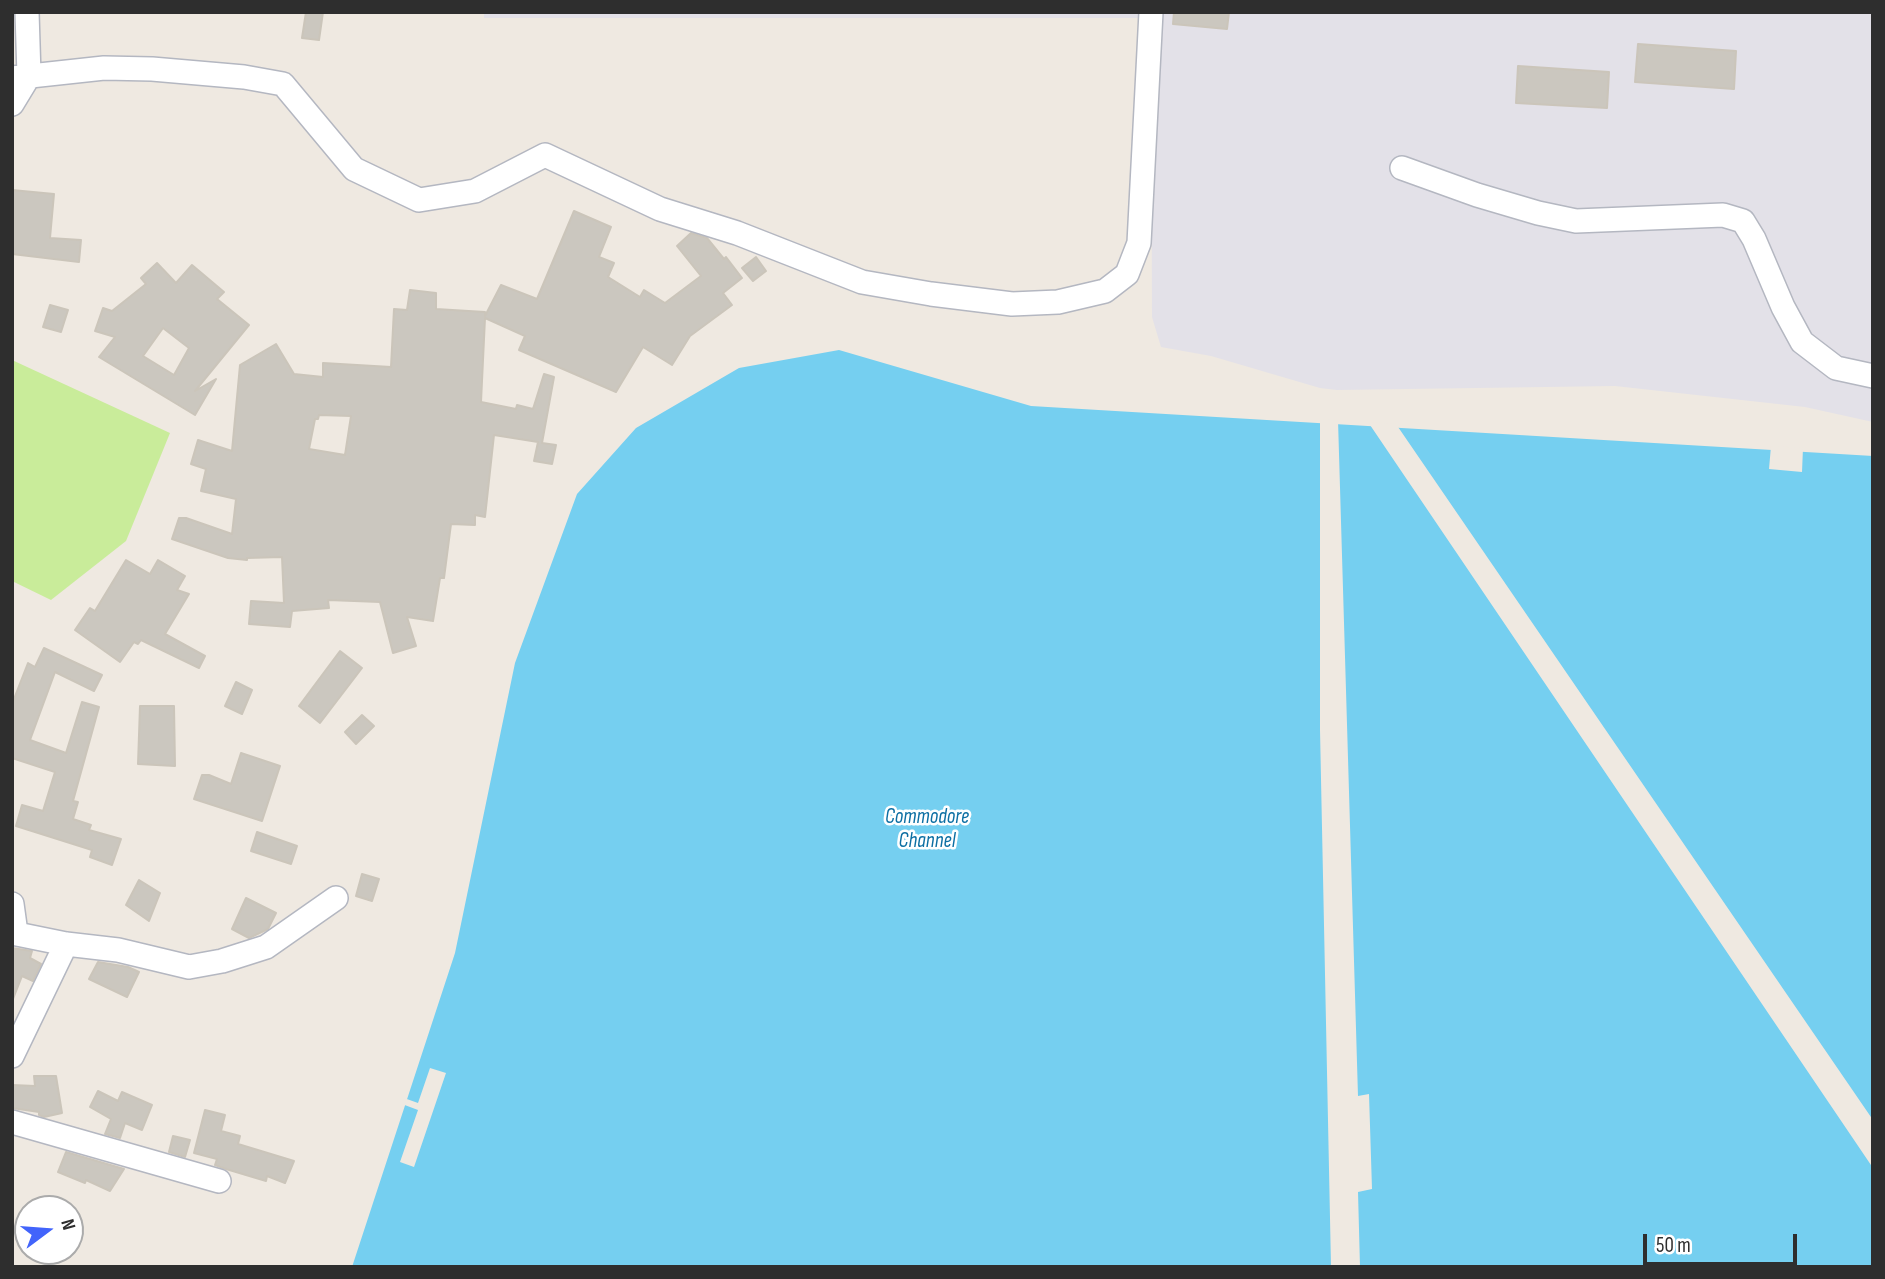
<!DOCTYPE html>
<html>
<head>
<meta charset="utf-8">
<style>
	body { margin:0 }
	#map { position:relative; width:1885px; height:1279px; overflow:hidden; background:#efe9e1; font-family:"Sofia Sans Condensed",sans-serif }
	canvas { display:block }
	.frame { position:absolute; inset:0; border:14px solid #2e2e2e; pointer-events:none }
	.north { position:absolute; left:14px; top:1195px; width:70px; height:70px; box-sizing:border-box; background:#fff; border:2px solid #ababab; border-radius:50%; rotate:74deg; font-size:19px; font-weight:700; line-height:28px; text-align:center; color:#2e2e2e }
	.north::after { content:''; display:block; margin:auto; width:24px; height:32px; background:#4264fb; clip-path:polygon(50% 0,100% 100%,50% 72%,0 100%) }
	.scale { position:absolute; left:1643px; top:1234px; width:154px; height:32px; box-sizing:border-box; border:4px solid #2e2e2e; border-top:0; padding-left:9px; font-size:21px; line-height:24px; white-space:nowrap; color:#2e2e2e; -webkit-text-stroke:5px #fff; paint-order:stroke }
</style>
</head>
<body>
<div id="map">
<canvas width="1885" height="1279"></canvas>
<div class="frame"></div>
<div class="north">N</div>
<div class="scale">50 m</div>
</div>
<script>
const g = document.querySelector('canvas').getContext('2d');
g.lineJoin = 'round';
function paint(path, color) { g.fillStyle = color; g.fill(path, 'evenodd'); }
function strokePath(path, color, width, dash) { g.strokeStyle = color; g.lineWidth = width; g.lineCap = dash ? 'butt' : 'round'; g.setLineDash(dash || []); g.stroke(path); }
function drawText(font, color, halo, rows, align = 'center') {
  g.font = font + ' "Sofia Sans Condensed",sans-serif'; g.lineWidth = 5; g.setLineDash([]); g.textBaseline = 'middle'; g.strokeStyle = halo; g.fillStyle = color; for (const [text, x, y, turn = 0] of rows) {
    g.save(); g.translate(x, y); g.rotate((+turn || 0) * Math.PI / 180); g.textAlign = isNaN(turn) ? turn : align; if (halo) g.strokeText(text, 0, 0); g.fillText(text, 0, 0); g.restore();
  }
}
paint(new Path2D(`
	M484 12H1873V422L1805 407 1615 386 1337 390 1320 388 1211 356 1161 347 1152 317 1151 18H484Z`), '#e3e1e8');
paint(new Path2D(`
	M12 360 170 433 126 541 51 600 12 581Z`), '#c9ec9a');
paint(new Path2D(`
	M839 350 1031 406 1873 456V1267H352L455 953 515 663 577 494 636 428 739 368Z`), '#75cff0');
paint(new Path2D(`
	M1320 419 1338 420 1358 1096 1369 1094 1372 1189 1358 1192 1360 1267H1331L1320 730Z
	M1368 422 1396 424 1873 1120V1168Z
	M1771 446 1803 448 1802 472 1769 469Z
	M430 1068 446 1073 414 1167 400 1162 418 1110 402 1104 404 1098 418 1103Z`), '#efe9e1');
const building = new Path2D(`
	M306 12H323L319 40 302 38Z
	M1174 12H1229L1227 29 1173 24Z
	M1638 44 1736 51 1734 89 1635 82Z
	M1518 66 1609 72 1607 108 1516 103Z
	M12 190 54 194 50 238 81 240 79 262 12 254Z
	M574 211 611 227 599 257 614 263 608 277 640 297 644 290 665 303 701 276 677 246 691 233 707 238 724 259 726 257 742 278 723 293 732 305 690 336 672 365 643 347 616 392 519 350 525 336 485 318 481 402 516 409 517 405 533 409 544 374 554 377 542 443 556 445 552 464 534 461 538 442 494 435 485 517 475 515V525L451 524 444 578H440L433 621 407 617 416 646 393 653 380 602 328 600 329 608 292 611 290 627 249 624 251 601 284 603 282 557 247 558V560L228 558 172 539 179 518H186L232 534 236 499 201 491 206 469 191 464 198 440 232 451 240 365 276 344 294 374 323 377V363L391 367 394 309 407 310 410 290 436 293V309L485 312V316L501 285 537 299ZM319 415 351 416 345 455 309 449 315 419H318Z
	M756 257 766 271 753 281 742 268Z
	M157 263 176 283 192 265 224 292 217 299 249 325 195 391 216 379 195 415 99 357 115 337 95 331 103 308 112 311 146 284 141 278ZM163 328 189 348 174 375 143 356Z
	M50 305 68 310 61 332 43 327Z
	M126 560 150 574 158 560 185 576 177 590 189 594 165 634 205 656 199 668 141 640 138 644 134 642 120 662 75 630 90 608 95 611Z
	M44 648 102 675 94 691 55 672 30 740 66 753 82 702 99 707 73 801 78 802 73 819 91 825 89 830 121 839 112 865 90 857 92 850 16 826 22 805 43 811 55 772 12 758V704L28 663 35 667Z
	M340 651 362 668 320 723 299 706Z
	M236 682 252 690 242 714 225 706Z
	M140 706H174L175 766 138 764Z
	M362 715 374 726 356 744 345 732Z
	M241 753 280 766 262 821 194 799 202 775H209L231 784Z
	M257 832 297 846 291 864 251 851Z
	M362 874 379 879 372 901 356 896Z
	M139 880 160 893 149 921 126 905Z
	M246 898 276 913 268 929 249 938 232 929Z
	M12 948 32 951 30 958 41 964 33 981 22 976 13 999Z
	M98 962 128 967 139 972 127 997 89 979Z
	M34 1076H56L62 1113 44 1117 39 1115V1112L12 1108V1085L35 1086Z
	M98 1091 118 1101 122 1092 152 1105 142 1130 125 1123 120 1138 105 1134 111 1119 90 1107Z
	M205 1110 225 1115 221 1131 240 1136 238 1144 294 1161 285 1183 267 1176 266 1181 226 1169 215 1165 217 1159 194 1153Z
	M173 1136 190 1140 185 1157 169 1152Z
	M66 1152 124 1169 110 1191 86 1180 85 1183 58 1172Z`);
paint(building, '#cbc7bf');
strokePath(building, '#cbc5ba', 2);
const minor = new Path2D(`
	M12 78 104 68 152 69 244 77 283 84 354 169 419 200 475 191 545 155 660 209 737 233 862 282 931 294 1012 304 1058 302 1105 291 1127 274 1139 243 1151 12
	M12 104 29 76 27 12
	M1402 168 1477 195 1538 213 1576 221 1723 215 1743 221 1754 239 1783 307 1802 342 1836 368 1873 376
	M12 904 16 933
	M12 933 66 944 118 950 189 967 222 961 266 947 336 898
	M12 1056 66 944
	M12 1122 219 1181`);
strokePath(minor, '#b4b7c1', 26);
strokePath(minor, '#fff', 23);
drawText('italic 21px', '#0d6fa3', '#fff', [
	["Commodore",927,818],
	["Channel",927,842]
]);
</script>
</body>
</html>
